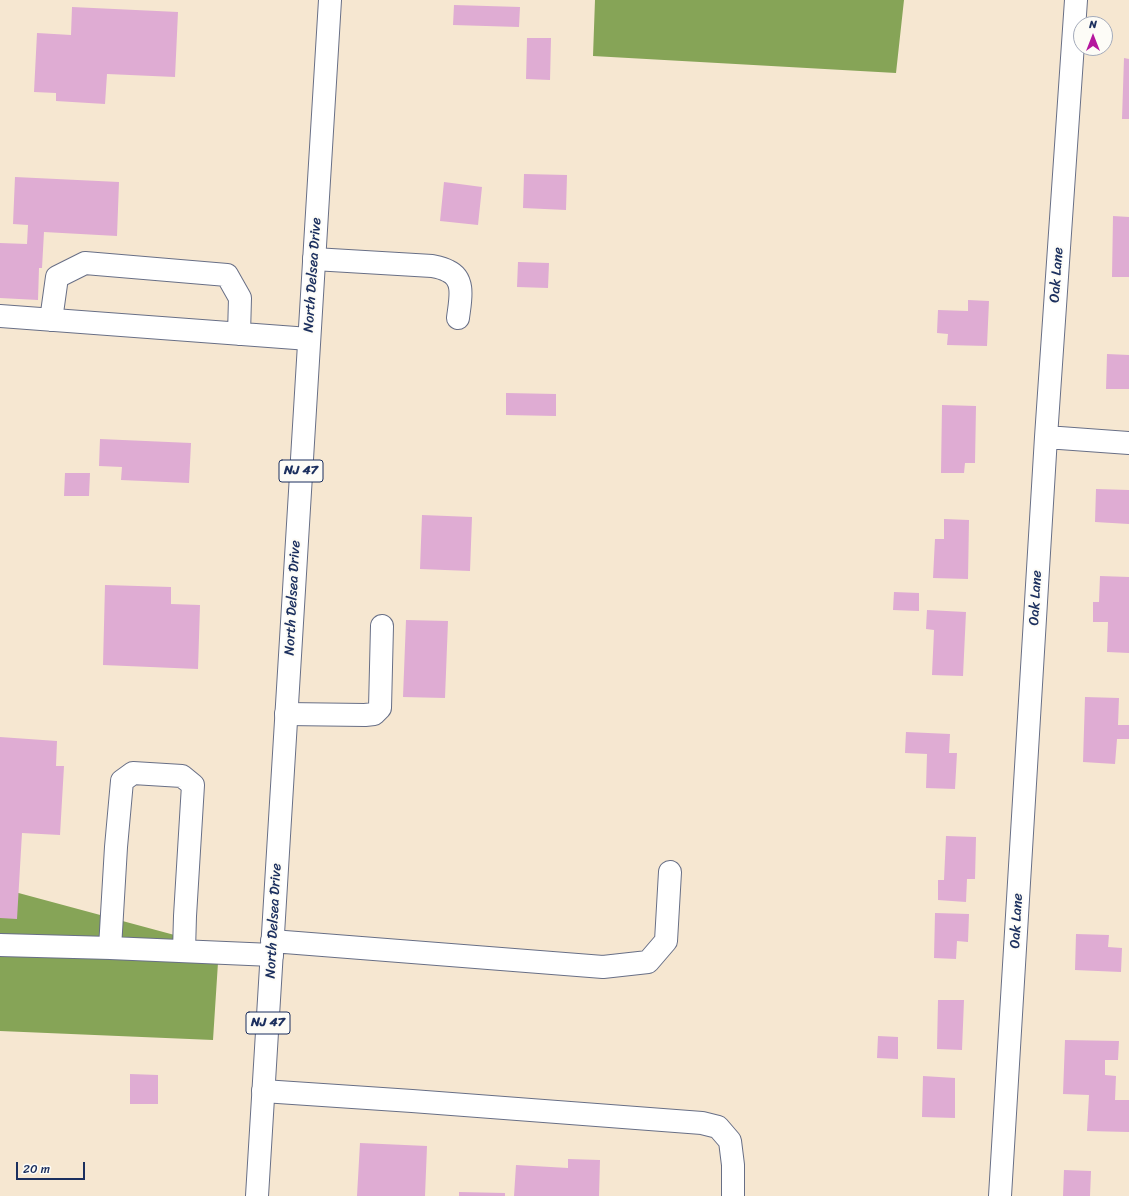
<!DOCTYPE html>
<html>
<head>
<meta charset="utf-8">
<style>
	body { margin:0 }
	#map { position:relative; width:1129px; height:1196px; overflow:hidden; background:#f6e7d1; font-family:Sriracha,sans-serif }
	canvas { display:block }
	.north { position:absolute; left:1073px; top:16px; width:40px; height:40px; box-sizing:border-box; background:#fdfcf7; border:1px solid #a3aaba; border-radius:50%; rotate:0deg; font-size:11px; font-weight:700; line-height:16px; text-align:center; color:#1b2f5e }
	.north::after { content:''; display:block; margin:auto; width:14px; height:18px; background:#b5179e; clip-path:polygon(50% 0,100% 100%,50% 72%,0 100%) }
	.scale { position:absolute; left:16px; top:1162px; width:69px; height:18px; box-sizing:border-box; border:2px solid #1b2f5e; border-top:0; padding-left:5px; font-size:12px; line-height:14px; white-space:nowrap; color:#1b2f5e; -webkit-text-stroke:3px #fdfcf7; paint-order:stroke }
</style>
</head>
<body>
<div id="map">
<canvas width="1129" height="1196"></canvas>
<div class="north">N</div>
<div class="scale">20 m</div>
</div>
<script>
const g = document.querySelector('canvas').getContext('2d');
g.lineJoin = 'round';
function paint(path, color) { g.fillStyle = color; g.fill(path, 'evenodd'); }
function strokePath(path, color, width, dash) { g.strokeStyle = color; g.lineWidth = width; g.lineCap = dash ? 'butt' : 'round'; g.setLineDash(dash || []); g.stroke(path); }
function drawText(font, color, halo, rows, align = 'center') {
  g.font = font + ' Sriracha,sans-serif'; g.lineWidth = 4; g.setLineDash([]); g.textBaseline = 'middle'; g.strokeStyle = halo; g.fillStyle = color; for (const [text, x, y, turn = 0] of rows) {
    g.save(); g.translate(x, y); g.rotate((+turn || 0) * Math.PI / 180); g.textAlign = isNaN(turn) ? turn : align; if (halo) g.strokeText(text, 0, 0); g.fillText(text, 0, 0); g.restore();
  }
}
paint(new Path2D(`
	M595 0H904L896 73 593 56Z
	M0 888 219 947 213 1040 0 1031Z`), '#86a457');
paint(new Path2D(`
	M454 5 520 7 519 27 453 25Z
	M72 7 178 12 175 77 107 74 105 104 56 101V93L34 92 37 33 71 35Z
	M527 38H551L550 80 526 79Z
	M1124 58 1129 59V119H1122Z
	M524 174 567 175 566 210 523 208Z
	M15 177 119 182 117 236 44 232 42 268H39L38 300 0 298V243L27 244 28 225 13 224Z
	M444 182 482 187 478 225 440 221Z
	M1113 216 1129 217V277H1112Z
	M518 262 549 263 548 288 517 287Z
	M968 300 989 301 987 346 947 345 948 334 937 333 938 310 968 311Z
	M1107 354 1129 355V389H1106Z
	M506 393 556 394V416L506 415Z
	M942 405 976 406 975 463H965L964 473H941Z
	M100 439 191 443 189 483 121 480 122 467 99 466Z
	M65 473H90L89 496H64Z
	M1096 489 1129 490V524L1095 522Z
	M422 515 472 517 470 571 420 569Z
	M944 519 969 520 968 579 933 578 935 539H944Z
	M1100 576 1129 577V653L1107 652 1108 622H1093V602H1099Z
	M105 585 171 587V604L200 605 198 669 103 665Z
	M894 592 919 593V611L893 610Z
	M927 610 966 612 963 676 932 675 934 630 926 629Z
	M406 620 448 621 445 698 403 697Z
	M1085 697 1119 698 1118 725H1129V739H1117L1115 764 1083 762Z
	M906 732 950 734 949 753H957L955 789 926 788 927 754 905 753Z
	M0 737 57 741 56 766H64L60 835 22 833 17 919 0 918Z
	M946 836 976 837 975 879H967L966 902 938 900V880H944Z
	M935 913 969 914 968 942 957 941 956 959 934 958Z
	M1076 934 1109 935 1108 947 1122 948 1121 972 1075 970Z
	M938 1000H964L962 1050 937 1049Z
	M878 1036 898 1037V1059L877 1058Z
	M1065 1040 1119 1041 1118 1060H1105V1075L1116 1076 1115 1100H1129V1132L1087 1131 1089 1095 1063 1094Z
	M130 1074 158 1075V1104H130Z
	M923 1076 955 1078V1118L922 1117Z
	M360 1143 427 1146 425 1196H357Z
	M568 1159 600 1160 599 1196H514L516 1165 568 1168Z
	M1064 1170 1091 1171 1090 1196H1063Z
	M459 1192 505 1193V1196H459Z`), '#dfacd3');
const minor = new Path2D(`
	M314 259 432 266C437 267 443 268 448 271 466 279 460 301 458 318
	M0 316 309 339
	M51 320 57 277 85 263 227 275 240 298 239 334
	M1046 437 1129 443
	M286 714 365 715 374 714 380 708 382 626
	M272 941 603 967 648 962 666 941 670 872
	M0 945 111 948
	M184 951 185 916 193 785 182 776 133 773 122 781 116 847 110 948 272 955
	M263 1091 412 1101 702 1123 718 1127 730 1141 733 1165V1196
	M1000 1196 1046 437 1076 0`);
const major = new Path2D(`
	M257 1196 330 0`);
strokePath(minor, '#686f86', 24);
strokePath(major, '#686f86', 24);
strokePath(minor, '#fff', 22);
strokePath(major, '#fff', 22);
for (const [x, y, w] of [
	[301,471,44],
	[268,1023,44]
]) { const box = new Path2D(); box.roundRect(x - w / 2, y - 11, w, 22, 3); g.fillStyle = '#fdfcf7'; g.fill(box); strokePath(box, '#1b2f5e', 1); }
drawText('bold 13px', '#1b2f5e', null, [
	["NJ 47",301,471],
	["NJ 47",268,1023]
]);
drawText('14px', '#1b2f5e', '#fdfcf7', [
	["North Delsea Drive",313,275,-86],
	["Oak Lane",1057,275,-86],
	["North Delsea Drive",293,598,-87],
	["Oak Lane",1036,598,-87],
	["North Delsea Drive",274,921,-87],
	["Oak Lane",1017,921,-87]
]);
</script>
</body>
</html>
